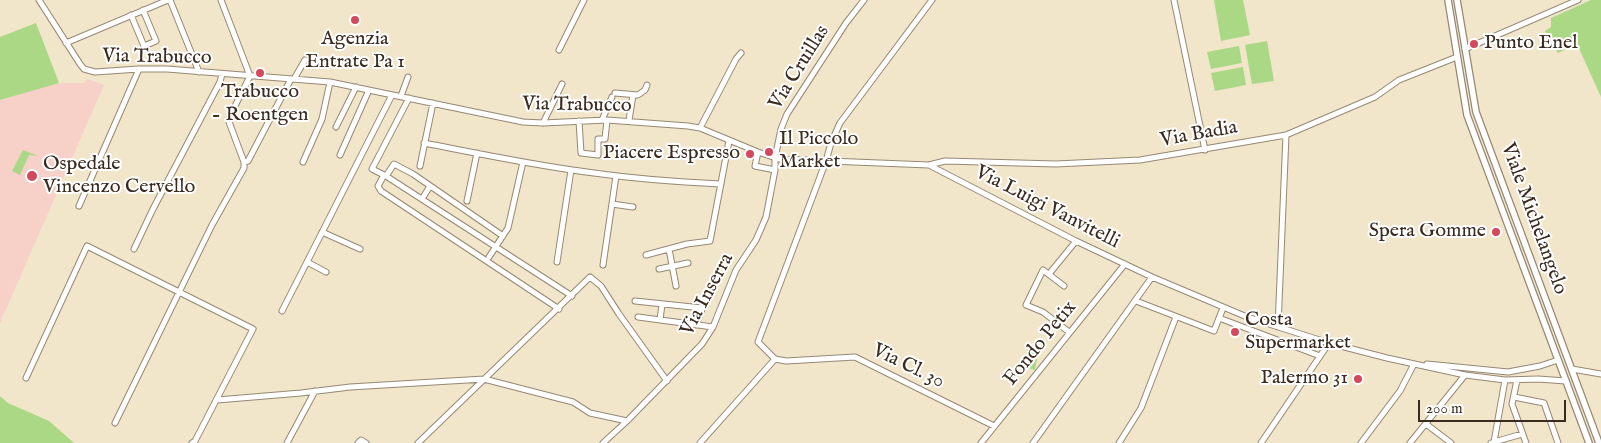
<!DOCTYPE html>
<html>
<head>
<meta charset="utf-8">
<style>
	body { margin:0 }
	#map { position:relative; width:1601px; height:443px; overflow:hidden; background:#f1e5ca; font-family:"IM FELL English",serif }
	canvas { display:block }
	.scale { position:absolute; left:1418px; top:400px; width:148px; height:22px; box-sizing:border-box; border:2px solid #3b2a1e; border-top:0; padding-left:6px; font-size:15px; line-height:18px; white-space:nowrap; color:#3b2a1e; -webkit-text-stroke:4px #fff; paint-order:stroke }
</style>
</head>
<body>
<div id="map">
<canvas width="1601" height="443"></canvas>
<div class="scale">200 m</div>
</div>
<script>
const g = document.querySelector('canvas').getContext('2d');
g.lineJoin = 'round';
function paint(path, color) { g.fillStyle = color; g.fill(path, 'evenodd'); }
function strokePath(path, color, width, dash) { g.strokeStyle = color; g.lineWidth = width; g.lineCap = dash ? 'butt' : 'round'; g.setLineDash(dash || []); g.stroke(path); }
function drawText(font, color, halo, rows, align = 'center') {
  g.font = font + ' "IM FELL English",serif'; g.lineWidth = 4; g.setLineDash([]); g.textBaseline = 'middle'; g.strokeStyle = halo; g.fillStyle = color; for (const [text, x, y, turn = 0] of rows) {
    g.save(); g.translate(x, y); g.rotate((+turn || 0) * Math.PI / 180); g.textAlign = isNaN(turn) ? turn : align; if (halo) g.strokeText(text, 0, 0); g.fillText(text, 0, 0); g.restore();
  }
}
paint(new Path2D(`
	M88 79 104 85 0 323V100L49 85 64 83H84Z`), '#f7d1c8');
paint(new Path2D(`
	M1214 0H1243L1250 35 1221 41Z
	M1591 0H1601V97L1577 44 1558 53 1545 31 1551 27V18Z
	M36 23 59 83 0 100V37Z
	M1267 41 1274 81 1252 84 1245 45Z
	M1239 46 1242 63 1211 69 1207 52Z
	M1243 67 1246 85 1215 91 1211 73Z
	M23 150 38 156 29 155 20 175 12 171Z
	M1028 347 1039 349 1035 370 1023 367Z
	M0 396 8 403 49 421 74 443H0Z`), '#aad885');
const minor = new Path2D(`
	M39 0 80 64 84 69 95 72 139 69H167L330 82 523 122 543 123 607 120 688 126 700 128 758 152 779 159 929 165 945 161 1056 164 1140 160 1286 135 1375 97 1399 80 1457 57
	M170 0 199 72
	M1174 0 1205 150
	M131 15 144 46 156 41 143 10
	M66 43 168 0
	M1465 49 1578 0
	M559 50 584 0
	M294 79 305 60
	M615 93 638 95 645 90 647 85
	M401 96 408 77
	M409 98 372 169 386 176 572 296
	M602 120 612 97
	M629 120 633 95
	M579 121 581 153 598 155V139H605L607 120
	M543 123 562 84
	M336 127 356 87
	M700 128 736 59 741 53
	M424 143C481 154 537 166 594 173 636 179 678 182 721 184
	M758 152 755 166 775 170
	M340 155 369 90
	M244 162 248 161 291 79
	M303 162 322 119 330 82
	M929 165 1076 241 1152 277 1247 317 1329 343 1387 358 1465 375 1505 380 1538 379 1566 381
	M420 166 433 103
	M384 175 378 186 381 191 559 309
	M386 176 394 164 413 174 503 236
	M422 199 430 186
	M467 201 477 153
	M612 204 633 207
	M79 206 139 69
	M322 232 360 249
	M134 249 153 209 220 82 222 74
	M669 249 676 286
	M646 255 687 244 710 241 729 141
	M489 257 508 228 523 162
	M307 262 326 272
	M557 262 571 170
	M603 265 616 176
	M659 269 688 263
	M1049 274 1076 241
	M1064 286 1043 270 1026 305 1043 312 1069 332
	M635 301 702 308
	M1136 301 1214 331 1223 308
	M282 311 392 95
	M638 317 713 327
	M1219 318 1320 356
	M660 320 662 304
	M696 325 711 286
	M1278 327 1286 135
	M775 359 758 342 826 161 831 143 840 123 932 0
	M775 359 786 361 855 357 994 426
	M1427 364 1508 372 1540 366 1558 360
	M1572 369 1601 374
	M26 378 87 246 253 329 195 441 192 443
	M1517 380 1512 404 1526 443
	M1514 397 1544 403 1558 443
	M217 400 301 393 350 387 484 379 573 402 590 413 627 421
	M115 423 212 225 244 168V162L229 122V118L250 76 221 0
	M1426 424 1451 443
	M1494 442 1505 380
	M287 443 315 391
	M358 443 361 440 366 443
	M418 443 590 277 601 286 619 314 667 381
	M603 443 627 421 702 344 713 327 736 270 756 240 766 217 775 170V158L781 129 787 114 846 23 864 0
	M700 443 775 359
	M981 443 1125 264
	M1033 443 1152 277
	M1119 443 1141 408 1176 317
	M1261 443 1329 343
	M1361 443 1400 391 1414 364
	M1410 443 1465 375
	M1491 443 1522 434`);
const tertiary = new Path2D(`
	M1448 0 1467 115 1589 443
	M1457 0 1476 112 1599 443`);
strokePath(minor, '#968874', 7);
strokePath(tertiary, '#968874', 8);
strokePath(minor, '#fff', 5);
strokePath(tertiary, '#fff', 5.5);
for (const [x, y, r, color] of [
	[355,20,5,"#d1495b"],
	[1474,44,5,"#d1495b"],
	[260,73,5,"#d1495b"],
	[769,152,5,"#d1495b"],
	[750,154,5,"#d1495b"],
	[32,176,6,"#d1495b"],
	[1496,232,5,"#d1495b"],
	[1235,332,5,"#d1495b"],
	[1358,379,5,"#d1495b"]
]) { const dot = new Path2D(); dot.arc(x, y, r, 0, 2 * Math.PI); g.fillStyle = color; g.fill(dot); strokePath(dot, '#fff', 2); }
drawText('20px', '#3b2a1e', '#fff', [
	["Agenzia",355,40,"center"],
	["Entrate Pa 1",355,63,"center"],
	["Punto Enel",1484,44],
	["Trabucco",260,93,"center"],
	["- Roentgen",260,116,"center"],
	["Il Piccolo",779,140],
	["Market",779,163],
	["Piacere Espresso",740,154,"right"],
	["Ospedale",43,165],
	["Vincenzo Cervello",43,188],
	["Spera Gomme",1486,232,"right"],
	["Costa",1245,321],
	["Supermarket",1245,344],
	["Palermo 31",1348,379,"right"]
], 'left');
drawText('20px', '#3b2a1e', '#fff', [
	["Via Trabucco",157,58,1],
	["Via Cruillas",800,68,-58],
	["Via Trabucco",577,106,1],
	["Via Badia",1199,135,-10],
	["Via Luigi Vanvitelli",1047,208,27],
	["Viale Michelangelo",1533,219,70],
	["Via Inserra",708,295,-62],
	["Fondo Petix",1041,344,-51],
	["Via Cl. 30",908,367,26]
]);
</script>
</body>
</html>
